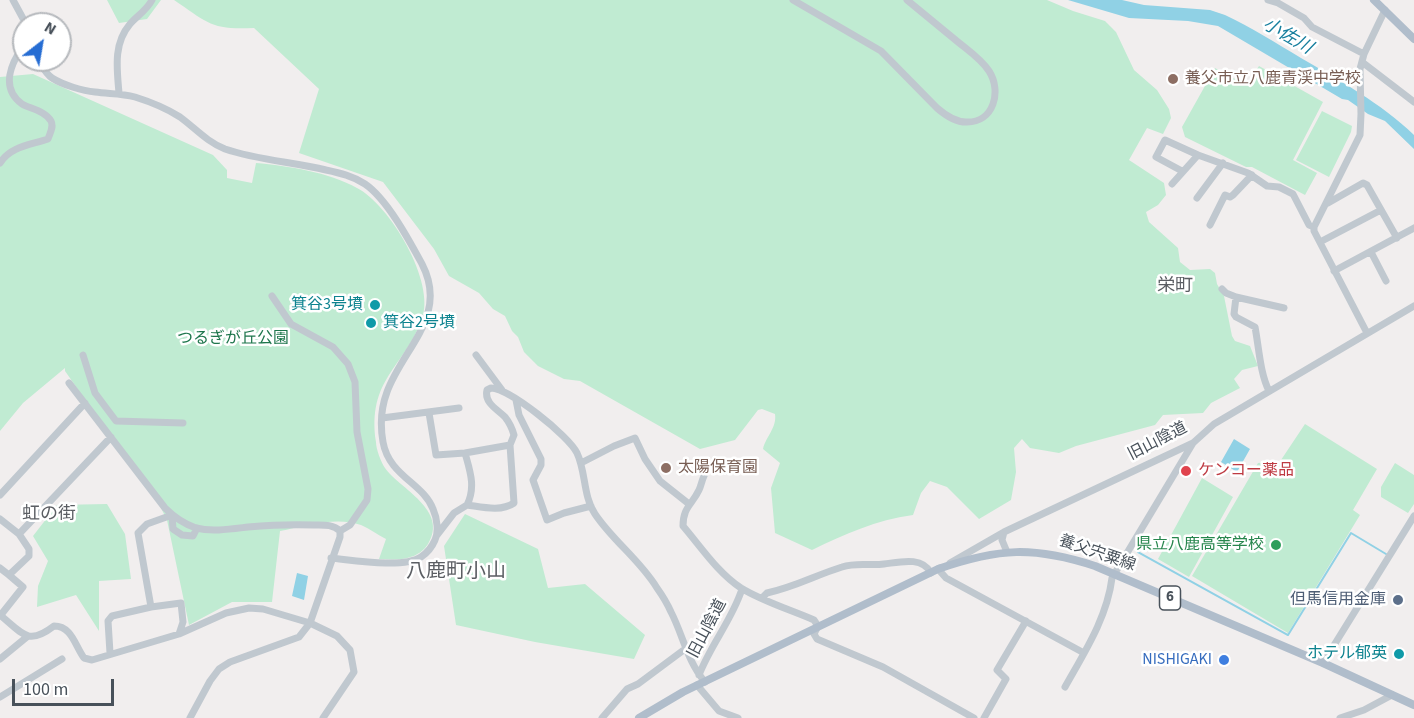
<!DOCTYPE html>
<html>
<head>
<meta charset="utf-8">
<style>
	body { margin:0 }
	#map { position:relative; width:1414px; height:718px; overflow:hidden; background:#f1eeee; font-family:"Source Sans 3",sans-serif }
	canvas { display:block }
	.north { position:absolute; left:12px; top:12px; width:60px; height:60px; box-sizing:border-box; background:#fff; border:2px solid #b6b9bd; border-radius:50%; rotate:31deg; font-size:16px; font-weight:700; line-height:24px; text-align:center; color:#48515a }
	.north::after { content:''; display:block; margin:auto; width:21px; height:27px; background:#266dd3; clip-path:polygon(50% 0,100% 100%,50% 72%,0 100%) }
	.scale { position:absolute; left:12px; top:679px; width:102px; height:27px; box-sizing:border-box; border:3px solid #48515a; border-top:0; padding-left:8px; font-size:18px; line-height:21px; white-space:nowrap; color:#48515a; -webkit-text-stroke:4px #fff; paint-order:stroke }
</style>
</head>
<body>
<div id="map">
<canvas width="1414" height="718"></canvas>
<div class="north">N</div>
<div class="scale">100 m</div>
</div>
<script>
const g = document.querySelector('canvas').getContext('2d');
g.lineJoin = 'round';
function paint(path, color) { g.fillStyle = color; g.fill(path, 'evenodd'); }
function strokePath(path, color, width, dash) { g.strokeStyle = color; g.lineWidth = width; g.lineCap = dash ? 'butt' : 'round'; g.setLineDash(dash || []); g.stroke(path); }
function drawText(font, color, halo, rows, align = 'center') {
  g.font = font + ' "Source Sans 3","Noto Sans JP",sans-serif'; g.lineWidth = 5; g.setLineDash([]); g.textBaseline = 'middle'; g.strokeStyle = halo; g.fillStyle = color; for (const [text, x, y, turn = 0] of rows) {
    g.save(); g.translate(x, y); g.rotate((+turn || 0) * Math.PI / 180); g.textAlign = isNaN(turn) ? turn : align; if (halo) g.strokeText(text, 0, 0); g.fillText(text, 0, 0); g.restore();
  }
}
paint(new Path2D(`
	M107 0H161L147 19 119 23Z
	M174 0H1047L1073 11 1105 21 1116 32 1134 70 1157 90 1169 109 1171 118 1163 134 1147 128 1129 160 1164 183 1166 195 1158 205 1146 212 1149 222 1178 248 1180 262 1190 270 1210 269 1215 273 1217 284 1224 296 1232 336 1235 341 1250 346 1258 366 1242 370 1234 379 1240 388 1211 403 1203 413 1163 415 1155 425 1076 446 1059 453 1030 448 1022 439 1014 448 1016 472 1011 500 979 519 947 487 930 481 921 493 913 515C876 520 845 534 812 550L775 533 771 488 780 463 763 449C766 436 777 428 775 414L762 409 758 410 735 440 700 449 580 381 564 379 538 366 524 352 518 337 512 331 505 316 493 309 479 293 449 276 434 249 383 182 299 153 319 89 254 28C211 30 208 23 174 0Z
	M1259 66 1323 102 1293 160 1317 173 1305 195 1252 167H1246L1185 137 1182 127 1215 68 1246 85Z
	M33 74 213 155 227 170V178L252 183 256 163C289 166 328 172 357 188 390 205 436 282 422 319 404 368 367 379 376 442 376 449 381 462 385 468 400 489 449 510 428 544 417 561 397 560 379 559L386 539C378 535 370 529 361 525 336 516 305 526 280 531L272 602H232L189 625 167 520 161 508 65 371V368L23 403 0 431V77Z
	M1322 111 1352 126 1351 132 1329 177 1296 160Z
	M1305 424 1377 469 1353 510 1360 515 1288 633 1192 576 1258 463 1269 462 1277 466Z
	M1395 463 1414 475V504L1408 513 1381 497V487Z
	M1202 478 1233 497 1189 577 1158 559Z
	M107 504 125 534 131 579 99 581V631L76 595 37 607 38 586 48 561 33 536 57 505Z
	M465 514 538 549 548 588 585 584 645 635 634 659 535 642 456 625 444 546Z`), '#c0ebd2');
paint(new Path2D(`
	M1068 0H1122L1144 5 1210 10 1225 15C1251 27 1276 43 1301 58 1340 81 1381 103 1414 135V149L1385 121 1368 114 1348 100 1342 99 1218 26 1188 21 1129 18Z
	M1234 439 1250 449 1237 472 1221 462Z
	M297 573 308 576 304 600 292 596Z`), '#90d1e5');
strokePath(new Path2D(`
	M1138 552 1288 635 1351 533 1386 554`), '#90d1e5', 2);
strokePath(new Path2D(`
	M13 0 26 24
	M793 0 881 51 937 108C945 115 955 122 966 122 994 123 1002 91 989 71 981 59 969 51 958 42 941 28 924 14 907 0
	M1268 0 1278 3 1304 18 1312 27 1364 54
	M38 60C42 66 46 74 52 78 63 85 83 91 95 92 109 94 121 93 135 97 151 102 166 108 180 117 195 128 207 142 225 149 257 160 293 162 326 170 340 173 353 176 365 184 387 199 409 240 422 264 449 316 403 348 387 392 381 408 380 425 383 442 389 476 423 483 433 509 437 518 439 532 435 540 432 547 427 553 421 557 403 569 352 560 331 558
	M1362 62 1414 102
	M119 93C117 69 113 44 130 24 137 16 147 10 152 0
	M0 163C11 146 31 145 48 139 50 133 54 127 51 121 45 111 31 109 22 104 0 88 11 63 24 45
	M1182 171 1156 157 1165 140 1198 155 1248 173 1267 186 1279 187 1293 194 1309 225 1314 227
	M1172 184 1198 155
	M1197 198 1223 163
	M1328 203 1363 183 1367 185 1397 238
	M1210 225 1225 195 1230 197 1233 195 1252 175
	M1320 242 1381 210
	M1371 252 1386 281
	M1334 271 1414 228
	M1222 289 1226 293 1236 297
	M1367 333 1314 231V227L1360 135 1361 114 1360 69 1364 54 1385 10
	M83 355 95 393 116 421 183 423
	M476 355 502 390
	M69 383 165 508C173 516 184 524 196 528 212 532 231 529 248 527 270 525 291 524 314 525 323 525 333 524 340 531
	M1269 391C1260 373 1259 348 1255 327L1236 317 1234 314 1236 297 1284 308
	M516 400 519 415 541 459V465L533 480 547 520 564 513 591 506
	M429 413 436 455 465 453
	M382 418 459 408
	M581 463 614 446 635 438 645 459 660 481 689 504
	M704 476C702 480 701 486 699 490 692 505 683 507 683 526 701 547 718 573 741 588 762 601 791 610 814 620L818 626 814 634 817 639 883 667 974 718
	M0 495 85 403
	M467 505C476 487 470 471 465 453L510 445
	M172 515 173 529 182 535 193 536 197 528
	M0 519 19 534 29 549V556L9 575 23 587 0 616
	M1004 532 1002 540 1007 552
	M19 534 111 437
	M437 535 454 513 467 505C482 507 501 512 514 503L510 445 514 435C512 428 509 422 505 417 497 409 484 403 487 390L491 388C509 388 569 436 577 453 586 472 583 496 595 514 613 541 640 560 657 588 662 595 667 603 671 612 683 635 687 661 705 682
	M950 563 1004 532 1193 443 1214 424 1414 306
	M0 568 9 575
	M940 568 938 569 946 578 1084 653
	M762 598 767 593C795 587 816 575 842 567 857 562 870 566 884 564 900 562 922 556 931 573
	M151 607 138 533 147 524 172 515
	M0 615C23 634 28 646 54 626 72 626 75 646 84 658L92 660 179 634 226 613 249 608 263 609 310 623 337 636 350 650 354 672 323 718
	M110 653 108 621 112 616 151 607 181 603 183 622 179 634
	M0 659 28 636
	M1323 663 1414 516
	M699 675C711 644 732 620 742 589
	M697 685 719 711 738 718
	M1065 687C1084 653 1107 618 1112 578L1193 443
	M0 697 62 659
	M190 718 210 681 219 669 230 662 299 637 310 623 340 537V531L350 525 367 500 368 489 357 432 355 382 348 364 333 347 291 324 272 296
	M602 718 627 689 638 684 685 649
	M984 718 1006 679 997 670 1026 621
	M1340 718 1364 710 1392 695`), '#c0c8cf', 7);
strokePath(new Path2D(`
	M1374 0 1414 39
	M639 718 683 692 938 569C999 548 1033 546 1095 566L1323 663 1414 705`), '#b0bdcb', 8);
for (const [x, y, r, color] of [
	[1173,79,6,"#8d6e63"],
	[375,305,6,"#0f9aa8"],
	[371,323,6,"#0f9aa8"],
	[666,468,6,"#8d6e63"],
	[1186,471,6,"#e0444e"],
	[1276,545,6,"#2e9e5b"],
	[1398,600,6,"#5c6f8a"],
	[1399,654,6,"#0f9aa8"],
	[1224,660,6,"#3f7fe0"]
]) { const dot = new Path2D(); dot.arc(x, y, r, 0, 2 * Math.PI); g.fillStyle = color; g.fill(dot); strokePath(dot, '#fff', 2); }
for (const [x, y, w] of [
	[1170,598,21]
]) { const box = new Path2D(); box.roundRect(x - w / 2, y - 12, w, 24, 4.5); g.fillStyle = '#fff'; g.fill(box); strokePath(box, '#48515a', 1.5); }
drawText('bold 15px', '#48515a', null, [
	["6",1170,598]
]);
drawText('16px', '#785e54', '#fff', [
	["養父市立八鹿青渓中学校",1185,79],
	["太陽保育園",678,468]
], 'left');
drawText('16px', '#0d838f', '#fff', [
	["箕谷3号墳",363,305],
	["箕谷2号墳",383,323,"left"],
	["ホテル郁英",1387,654]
], 'right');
drawText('16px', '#1e764c', '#fff', [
	["つるぎが丘公園",233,339]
]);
drawText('16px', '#48515a', '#fff', [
	["旧山陰道",1158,442,-27],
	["養父宍粟線",1097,554,19],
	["旧山陰道",708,629,-62]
]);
drawText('16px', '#be3a42', '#fff', [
	["ケンコー薬品",1198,471]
], 'left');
drawText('16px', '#27864d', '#fff', [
	["県立八鹿高等学校",1264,545]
], 'right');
drawText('16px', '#4e5e75', '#fff', [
	["但馬信用金庫",1386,600]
], 'right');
drawText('16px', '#366cbe', '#fff', [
	["NISHIGAKI",1212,660]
], 'right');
drawText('italic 18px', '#177f9e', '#fff', [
	["小佐川",1287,37,30]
]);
drawText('18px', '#5b5e63', '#fff', [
	["栄町",1175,287],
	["虹の街",49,515]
]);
drawText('20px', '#5b5e63', '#fff', [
	["八鹿町小山",456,573]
]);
</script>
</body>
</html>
